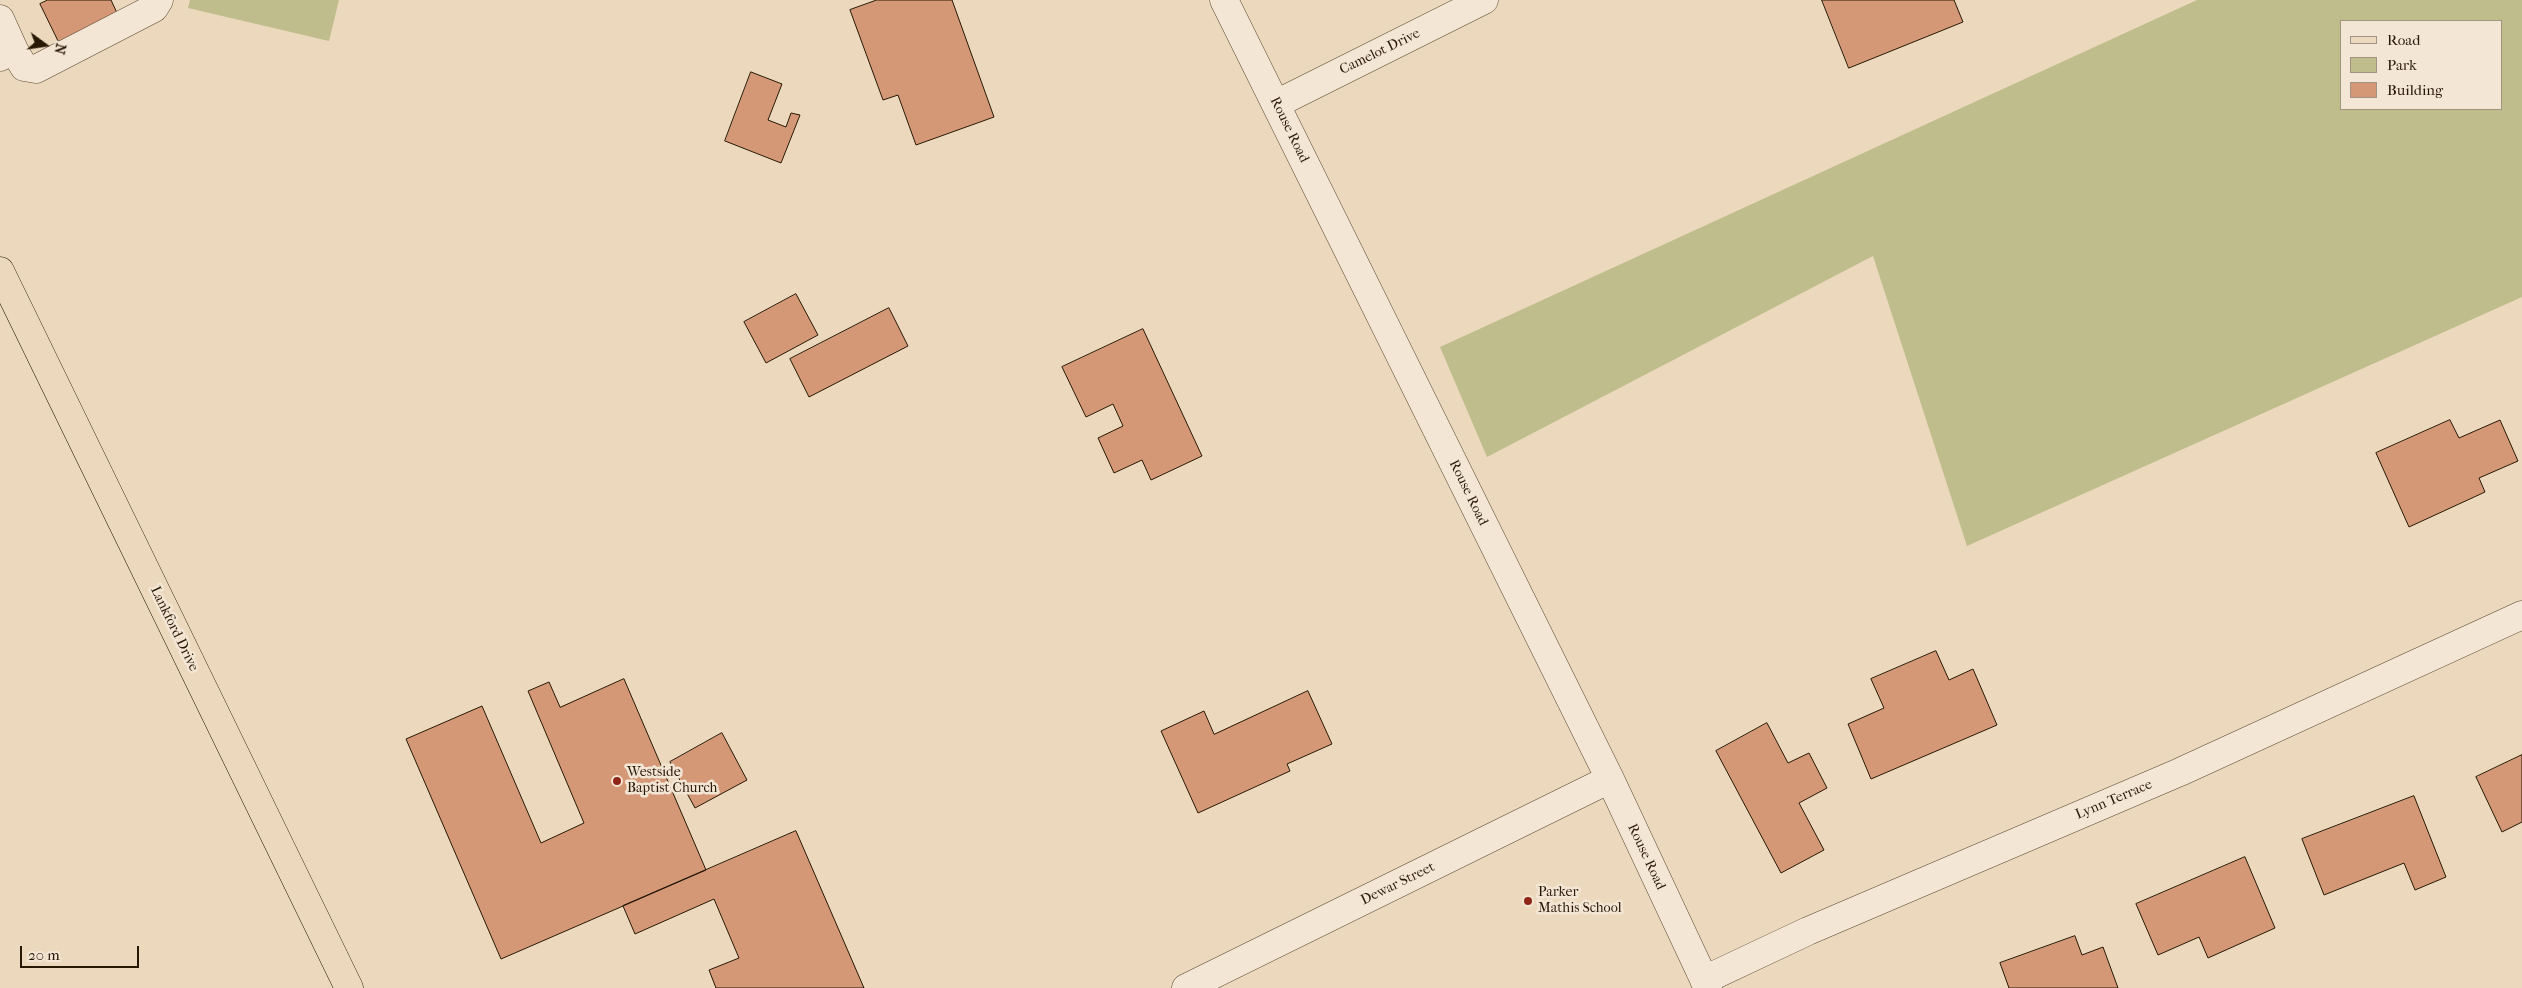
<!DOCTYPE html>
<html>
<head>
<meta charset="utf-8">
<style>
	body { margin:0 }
	#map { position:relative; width:2522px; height:988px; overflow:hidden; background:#ecd9bd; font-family:"IM FELL French Canon",serif }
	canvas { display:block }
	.legend { position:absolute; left:2340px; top:20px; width:162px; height:90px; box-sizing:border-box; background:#f3e6d4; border:1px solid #a19481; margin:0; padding:6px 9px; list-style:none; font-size:15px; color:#271804 }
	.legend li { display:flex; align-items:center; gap:10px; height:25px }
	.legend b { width:25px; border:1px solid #a19481 }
	.north { position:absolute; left:20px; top:20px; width:50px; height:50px; -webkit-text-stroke:4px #f3e6d4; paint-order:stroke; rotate:104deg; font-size:14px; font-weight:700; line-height:20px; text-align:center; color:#271804 }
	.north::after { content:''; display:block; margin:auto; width:18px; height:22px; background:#271804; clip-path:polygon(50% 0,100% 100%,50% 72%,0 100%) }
	.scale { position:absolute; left:20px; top:946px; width:119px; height:22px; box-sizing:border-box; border:2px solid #271804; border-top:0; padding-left:6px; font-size:15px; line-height:18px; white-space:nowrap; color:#271804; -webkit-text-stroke:4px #f3e6d4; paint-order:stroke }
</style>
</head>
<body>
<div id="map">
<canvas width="2522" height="988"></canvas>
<ul class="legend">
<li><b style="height:6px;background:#ecd9bd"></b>Road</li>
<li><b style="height:14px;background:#bfbd8c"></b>Park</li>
<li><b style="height:14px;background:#d49877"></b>Building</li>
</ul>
<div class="north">N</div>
<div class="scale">20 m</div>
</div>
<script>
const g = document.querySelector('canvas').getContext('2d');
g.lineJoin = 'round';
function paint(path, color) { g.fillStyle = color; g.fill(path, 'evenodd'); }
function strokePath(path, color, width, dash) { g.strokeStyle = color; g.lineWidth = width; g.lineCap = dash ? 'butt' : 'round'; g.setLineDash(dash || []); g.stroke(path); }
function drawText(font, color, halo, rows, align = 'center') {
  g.font = font + ' "IM FELL French Canon",serif'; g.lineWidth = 5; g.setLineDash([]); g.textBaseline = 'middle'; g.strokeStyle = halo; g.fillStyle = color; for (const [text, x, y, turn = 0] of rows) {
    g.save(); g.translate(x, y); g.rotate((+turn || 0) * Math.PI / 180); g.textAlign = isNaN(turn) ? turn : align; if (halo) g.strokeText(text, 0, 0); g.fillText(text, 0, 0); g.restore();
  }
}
paint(new Path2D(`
	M190 0H339L329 41 188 8Z
	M2197 0H2522V297L1967 546 1873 256 1487 457 1440 347ZM2501 21V109H2341V21Z`), '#bfbd8c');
const building = new Path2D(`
	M48 0H111L118 15 59 43 40 4Z
	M877 0H952L994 117 916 145 898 95 883 100 850 10Z
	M1822 0H1954L1963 22 1849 68Z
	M751 72 782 84 768 120 786 127 791 113 800 115 781 163 725 141Z
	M796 294 818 335 766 363 744 322Z
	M889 308 908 346 809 397 790 359Z
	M1143 329 1202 456 1151 480 1142 460 1114 473 1098 438 1123 426 1113 404 1086 417 1062 367Z
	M2450 420 2459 438 2500 420 2518 461 2479 478 2485 492 2409 527 2376 453Z
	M1936 651 1949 680 1973 669 1997 725 1871 779 1848 724 1884 708 1871 679Z
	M624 679 706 870 501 959 406 739 482 706 541 843 584 823 528 691 549 682 560 707Z
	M1308 691 1332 744 1287 764 1290 771 1198 813 1161 731 1204 711 1214 734Z
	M1767 723 1788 763 1809 753 1827 788 1799 803 1824 850 1781 873 1716 751Z
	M722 733 747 780 695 808 670 762Z
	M2522 755V822L2502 832 2476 777Z
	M2414 796 2446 877 2415 890 2404 863 2324 895 2302 839Z
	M796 831 864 988H716L709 970 739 958 714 899 635 934 623 906Z
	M2245 857 2275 928 2208 958 2199 937 2158 955 2136 904Z
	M2075 936 2082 955 2103 947 2118 988H2009L2000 963Z`);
paint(building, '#d49877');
strokePath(building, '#271804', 1);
const minor = new Path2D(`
	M1224 0 1610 779 1708 988
	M0 19 14 50 0 57
	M14 50 24 67 36 69 154 8 159 0
	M1276 104 1484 0
	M1704 980 1808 931 2180 772 2522 615
	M1186 988 1610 779`);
const major = new Path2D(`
	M0 271 349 988`);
strokePath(minor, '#584832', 29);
strokePath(major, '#271804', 29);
strokePath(minor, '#f3e6d4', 28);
strokePath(major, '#ecd9bd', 28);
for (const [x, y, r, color] of [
	[617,781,5,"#8f2418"],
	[1528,901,5,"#8f2418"]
]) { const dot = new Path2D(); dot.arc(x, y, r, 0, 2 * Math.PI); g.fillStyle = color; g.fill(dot); strokePath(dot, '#f3e6d4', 2); }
drawText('14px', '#271804', '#f3e6d4', [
	["Camelot Drive",1380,52,-26],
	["Rouse Road",1289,130,64],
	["Rouse Road",1468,493,64],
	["Lankford Drive",174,629,64],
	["Lynn Terrace",2114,800,-23],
	["Rouse Road",1646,857,65],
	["Dewar Street",1398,884,-26]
]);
drawText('14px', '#271804', '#f3e6d4', [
	["Westside",627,773],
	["Baptist Church",627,789],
	["Parker",1538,893],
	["Mathis School",1538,909]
], 'left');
</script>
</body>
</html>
